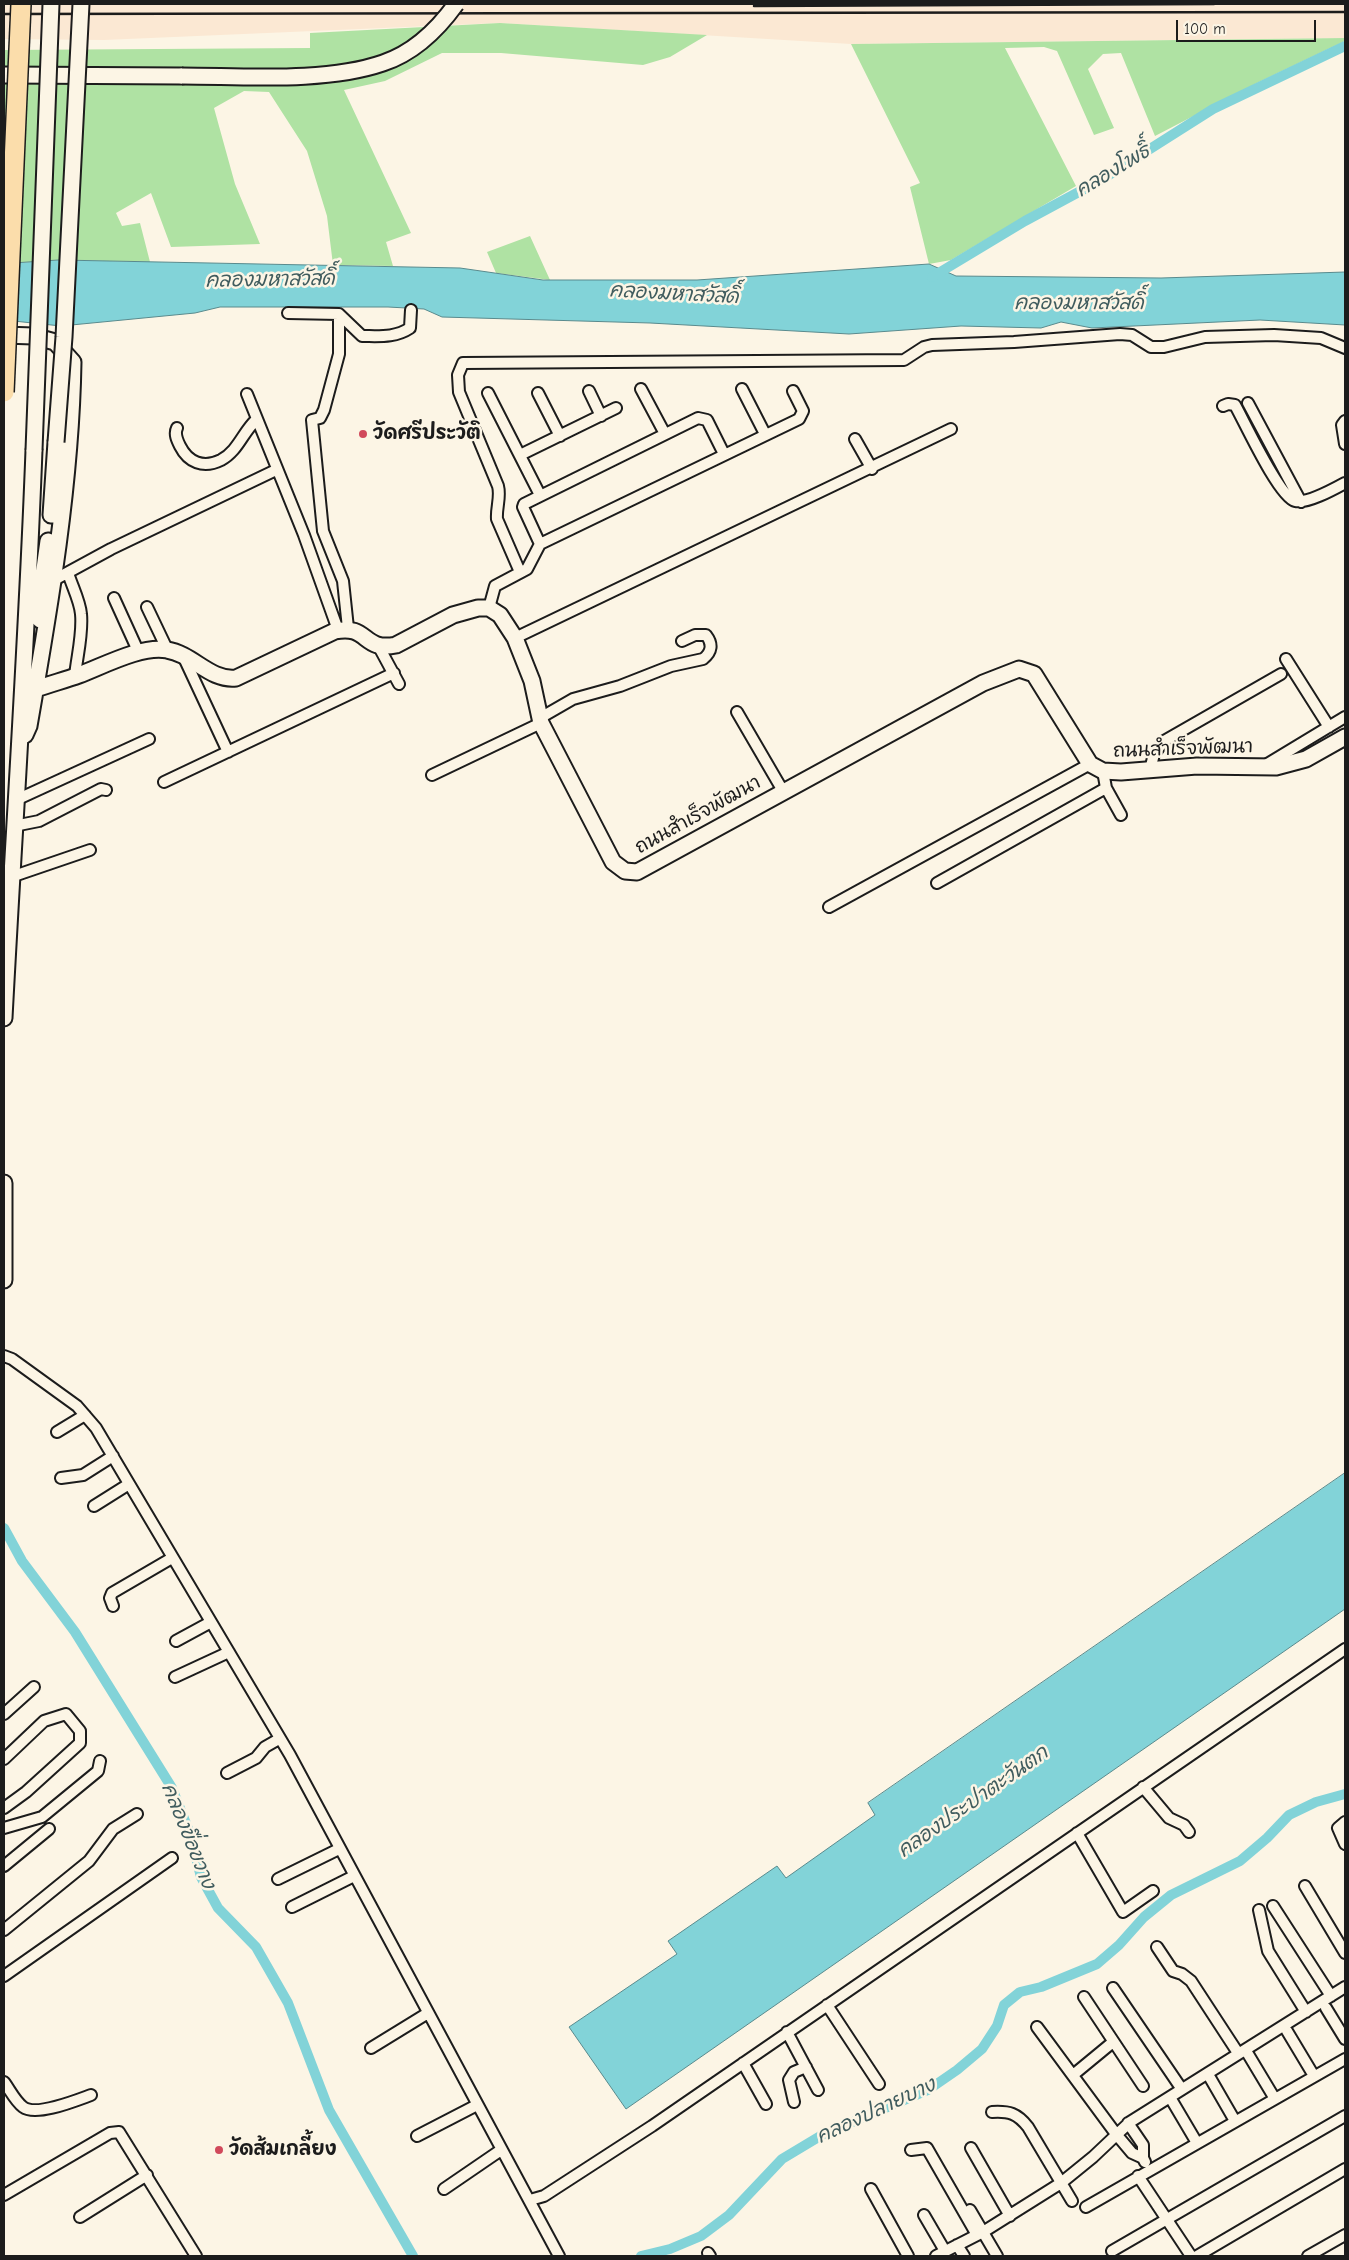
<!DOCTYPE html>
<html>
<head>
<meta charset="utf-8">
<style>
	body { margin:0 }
	#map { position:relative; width:1349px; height:2260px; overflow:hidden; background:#fcf5e5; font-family:"Comic Neue",sans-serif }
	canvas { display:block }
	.frame { position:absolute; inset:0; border:5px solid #1c1c1c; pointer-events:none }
	.scale { position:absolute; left:1176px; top:20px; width:140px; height:22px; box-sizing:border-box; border:2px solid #1c1c1c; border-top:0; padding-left:6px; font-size:15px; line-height:18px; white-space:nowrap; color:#1c1c1c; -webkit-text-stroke:4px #fcf5e5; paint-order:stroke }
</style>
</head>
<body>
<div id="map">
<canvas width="1349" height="2260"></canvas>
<div class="frame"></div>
<div class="scale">100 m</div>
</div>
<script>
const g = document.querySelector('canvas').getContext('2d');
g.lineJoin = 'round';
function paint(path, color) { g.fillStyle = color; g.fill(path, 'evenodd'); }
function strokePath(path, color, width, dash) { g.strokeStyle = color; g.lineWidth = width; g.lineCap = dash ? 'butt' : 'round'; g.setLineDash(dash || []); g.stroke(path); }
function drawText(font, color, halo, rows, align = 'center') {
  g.font = font + ' "Comic Neue","Playpen Sans Thai",sans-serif'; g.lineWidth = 5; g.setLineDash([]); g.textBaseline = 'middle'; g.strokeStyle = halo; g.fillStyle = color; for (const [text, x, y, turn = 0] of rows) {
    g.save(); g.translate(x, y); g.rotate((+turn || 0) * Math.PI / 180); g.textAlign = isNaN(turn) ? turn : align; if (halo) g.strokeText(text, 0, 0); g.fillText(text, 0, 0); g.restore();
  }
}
paint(new Path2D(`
	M4 4H1345V38L851 44 500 23 104 40 4 39Z`), '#fbe8d3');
paint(new Path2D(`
	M500 23 707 35 670 57 643 65 501 53H442L385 81 344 90 411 233 386 242 393 266 333 265 327 216 307 151 269 92 244 91 214 108 235 184 260 244 171 247 151 193 116 213 122 226 140 223 150 262 59 260 4 264V79L187 69 4 68V50L310 48V33Z
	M1345 38V41L1259 82 1155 136 1121 53 1103 54 1088 69 1114 128 1094 135 1057 51 1044 47 1005 48 1076 186 951 260 929 264 910 187 920 183 851 44Z
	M530 236 550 280 496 273 487 252Z`), '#afe2a3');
const water = new Path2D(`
	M59 260 460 268 543 280H697L929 264 956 276 1161 278 1345 272V325L1260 320 1092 328 1061 322 1041 328 961 326 849 334 650 323 442 317 424 309 388 307H220L195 313 61 326 4 320V264Z
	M1345 1473V1609L626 2109 569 2027 677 1954 668 1941 777 1866 786 1878 875 1815 868 1803Z`);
paint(water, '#82d3d8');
strokePath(water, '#598a8d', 1);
strokePath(new Path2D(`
	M932 277 1025 221 1101 180 1213 109 1345 46
	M4 1528 22 1561 75 1632 172 1788 189 1831 201 1877 218 1908 256 1947 288 2003 329 2110 413 2256
	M641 2256 670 2249 701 2236 729 2215 782 2159 822 2135 928 2090 957 2070 982 2049 997 2026 1004 2005 1020 1992 1041 1987 1097 1964 1119 1945 1144 1917 1171 1895 1240 1861 1267 1838 1289 1815 1316 1802 1345 1794`), '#82d3d8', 10);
const street = new Path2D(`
	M288 313 339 314 362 336C379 336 395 338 410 328L411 310
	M339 314V354L324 410 320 418 312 420 323 531 343 581 348 628
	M641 389 665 434
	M742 389 765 434
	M589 391 601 416
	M488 393 540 495
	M538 393 560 436
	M247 394 304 535 338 630
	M1248 403 1301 502
	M1223 406 1228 404 1235 405C1245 423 1279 497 1295 501 1307 504 1334 489 1345 483
	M1345 421 1342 425 1345 444
	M177 428C174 434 177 440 180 446 188 462 203 469 221 460 238 451 243 432 256 420
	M855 439 872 469
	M520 455 616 408
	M540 544 523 507 524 504 698 418 707 420 724 454
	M520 572 497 519C496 508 501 497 498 486L459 392 458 375 463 363 904 360 924 347 932 345 1014 342 1120 334 1132 335 1151 347H1164L1205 337 1274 335 1321 338 1345 348
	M68 573C72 586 80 601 81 614 83 634 77 656 75 676
	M54 580 111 549 276 470
	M114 598 139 653
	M147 607 167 649
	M489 608 495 586 527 569 540 544 799 419 803 411 793 391
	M515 638 951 429
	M379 647 399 684
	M186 656 185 660 228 752
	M1286 659 1329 727
	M737 712 783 791
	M540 718 573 699 620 686 671 666 703 659C712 652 713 644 706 635H695L682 641
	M1264 766 1345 717
	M1150 770 1154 754 1164 741 1281 674
	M1103 771 1106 788 1121 815
	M432 775 541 723
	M164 782 394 673
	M16 800 149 739
	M14 826 39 821 101 789 106 790
	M11 877 90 850
	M937 883 1106 788
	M829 907 1090 764
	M4 1356 12 1359 77 1406 96 1428 290 1755 559 2256
	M57 1432 85 1415
	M61 1478 83 1475 113 1456
	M94 1506 129 1484
	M113 1606 110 1598 112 1593 172 1558
	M176 1641 211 1622
	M175 1677 229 1652
	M4 1714 34 1687
	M4 1759 44 1721 66 1714 80 1731V1743L26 1792 4 1808
	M227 1773 256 1758 265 1747 279 1739
	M1143 1787 1169 1818 1184 1825 1189 1832
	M1345 1822 1338 1828 1345 1844
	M4 1828 42 1817 98 1771 100 1761
	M1077 1833 1123 1912 1153 1891
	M4 1866 49 1829
	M278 1879 339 1849
	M1305 1886 1345 1953
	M1273 1906 1331 1996
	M292 1907 354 1876
	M1259 1910 1268 1951 1306 2012
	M4 1930 89 1861 113 1829 137 1814
	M1157 1947 1173 1971 1182 1974 1191 1981 1238 2053
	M4 1976 172 1858
	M1113 1988 1181 2088
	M1084 1997 1143 2086
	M827 2005 879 2084
	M1326 2008 1345 2039
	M1037 2027 1116 2134 1132 2153 1143 2158
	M1287 2031 1314 2076
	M787 2032 818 2090
	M371 2048 428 2013
	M1248 2054 1275 2099
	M743 2063 766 2104
	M1073 2075 1113 2042
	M1209 2076 1235 2121
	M4 2082C10 2090 15 2101 23 2107 36 2117 77 2100 91 2095
	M1171 2099 1197 2143
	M794 2102 789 2080 794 2072 806 2067
	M992 2112C1009 2111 1017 2113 1028 2127L1072 2201
	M1128 2123 1143 2145V2158L1145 2162
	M417 2136 477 2105
	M971 2148 1010 2216
	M911 2150 927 2148 977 2235
	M1138 2176 1191 2256
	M444 2189 501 2150
	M871 2189 908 2256
	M4 2195 110 2133 119 2132 196 2256
	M530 2200 544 2196 652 2126 1345 1649
	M1086 2207 1345 2059
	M970 2210 997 2256
	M924 2215 945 2251
	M80 2217 147 2175
	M957 2245 964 2256
	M1112 2251 1345 2116
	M708 2253 710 2256
	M936 2256 983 2232 1061 2183 1093 2157 1130 2122 1345 1987
	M1197 2256 1345 2169
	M1308 2256 1345 2235`);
const secondary = new Path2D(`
	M4 75 182 76
	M4 335 33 336 55 342 73 362C71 484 50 606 29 726L25 735
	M51 515 56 442
	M40 620 41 590 48 541
	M36 689C50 684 65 680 79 675 103 666 142 645 167 650 193 654 210 681 236 678L335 631C369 624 362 652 396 645L453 615 478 608H489L500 615 515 638 532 681 541 723 613 862 625 871 637 872 983 683 1019 669 1034 674 1090 764 1103 771 1121 772 1197 766 1276 767 1306 759 1345 737
	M4 1018C14 829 27 640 34 450
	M4 1183V1280`);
strokePath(street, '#1c1c1c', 14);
strokePath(secondary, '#1c1c1c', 19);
strokePath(street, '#fcf5e5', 10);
strokePath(secondary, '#fcf5e5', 15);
strokePath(new Path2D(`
	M754 6 1214 4
	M4 14 1345 12`), '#1c1c1c', 2.5);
const secondaryBridge = new Path2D(`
	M182 76C243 76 325 83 383 63 413 53 438 29 456 4
	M56 442 64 337 81 4
	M34 450 51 4`);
const highwayBridge = new Path2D(`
	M4 392 21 4`);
strokePath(secondaryBridge, '#1c1c1c', 19, []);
strokePath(highwayBridge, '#1c1c1c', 22, []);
strokePath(secondaryBridge, '#fcf5e5', 15);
strokePath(highwayBridge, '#fbddab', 19);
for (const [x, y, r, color] of [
	[363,434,5,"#d1495b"],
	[219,2150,5,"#d1495b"]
]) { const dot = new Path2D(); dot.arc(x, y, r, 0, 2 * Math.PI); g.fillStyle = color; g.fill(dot); strokePath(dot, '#fcf5e5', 2); }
drawText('bold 19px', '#1c1c1c', '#fcf5e5', [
	["วัดศรีประวัติ",373,434],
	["วัดส้มเกลี้ยง",229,2150]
], 'left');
drawText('19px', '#1c1c1c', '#fcf5e5', [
	["ถนนสำเร็จพัฒนา",1183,749,-2],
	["ถนนสำเร็จพัฒนา",698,815,-29]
]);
drawText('italic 20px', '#405c5e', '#fcf5e5', [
	["คลองโพธิ์",1113,171,-31],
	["คลองมหาสวัสดิ์",270,280,-1],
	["คลองมหาสวัสดิ์",674,294,3],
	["คลองมหาสวัสดิ์",1079,303],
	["คลองประปาตะวันตก",973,1802,-35],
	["คลองขื่อขวาง",188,1836,68],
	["คลองปลายบาง",876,2111,-25]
]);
</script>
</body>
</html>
